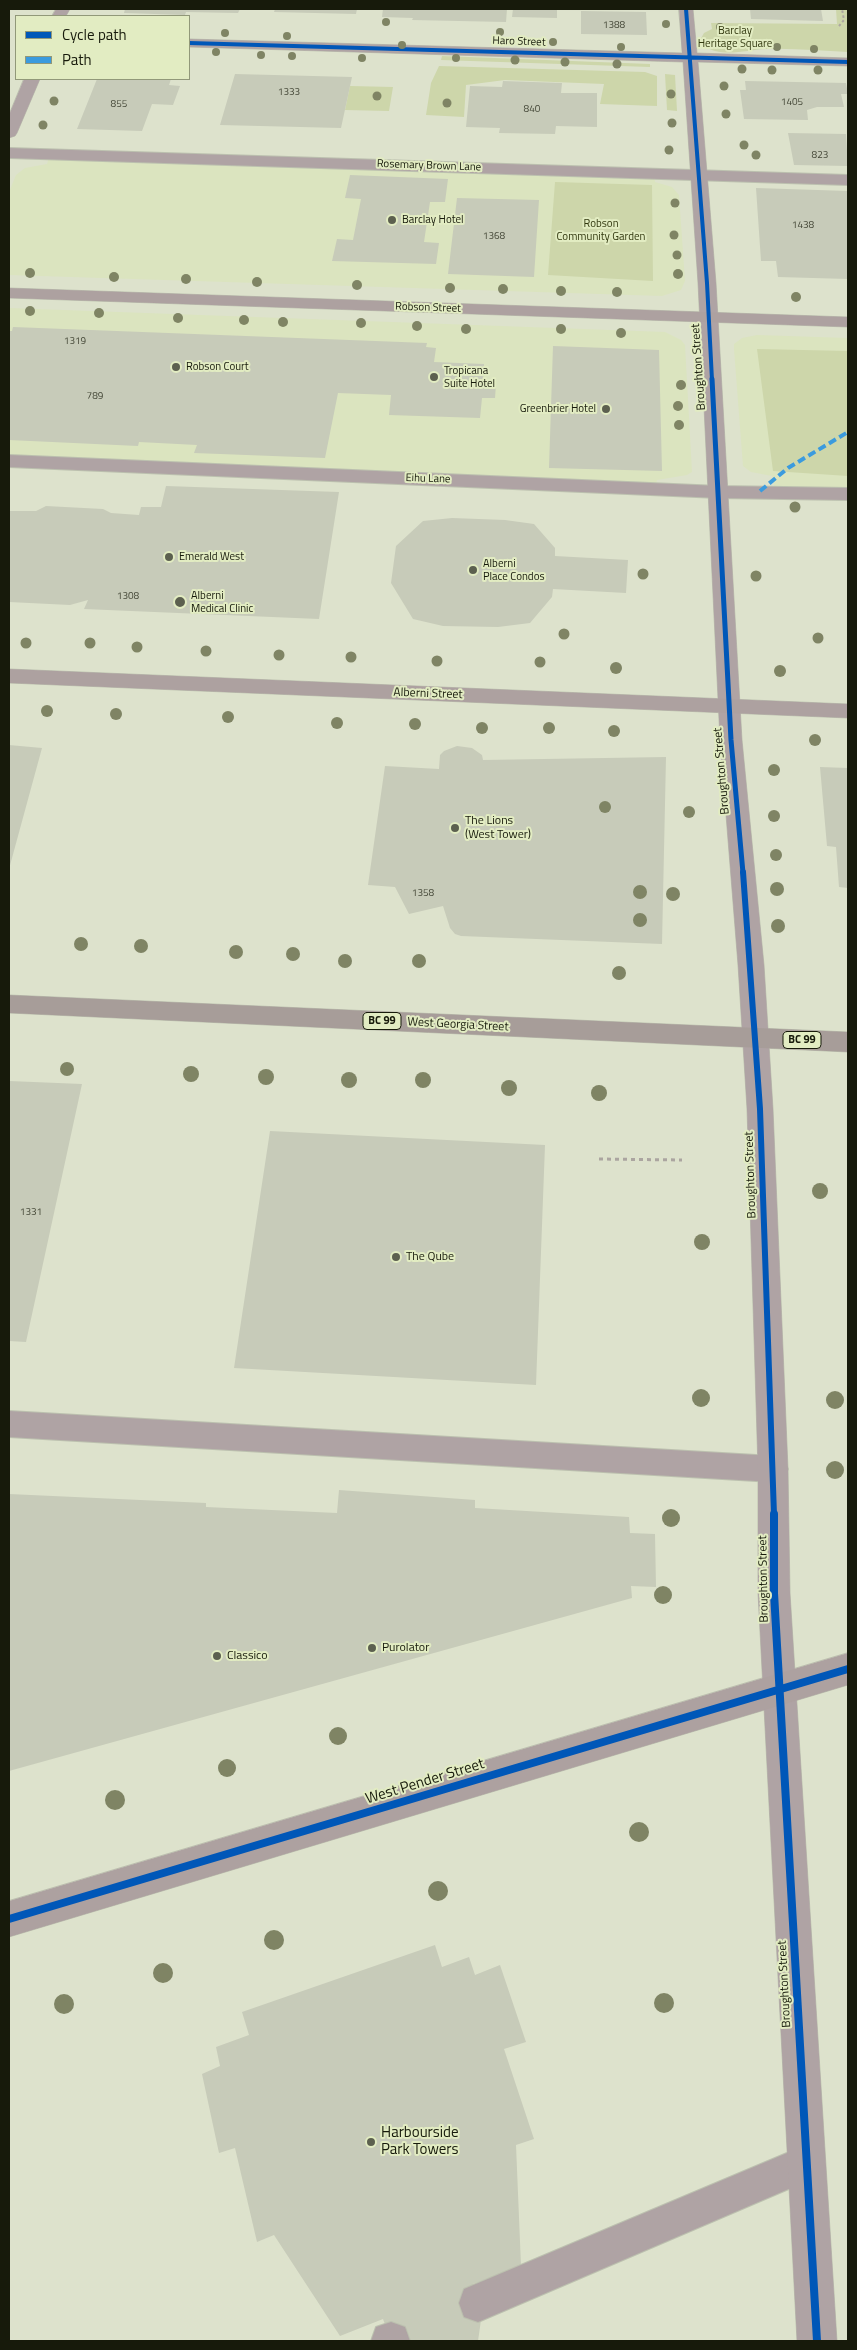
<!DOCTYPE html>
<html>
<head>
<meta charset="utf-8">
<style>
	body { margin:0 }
	#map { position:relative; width:857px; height:2350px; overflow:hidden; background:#dde2cc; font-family:"Titillium Web",sans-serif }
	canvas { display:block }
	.frame { position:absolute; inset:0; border:10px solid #171a0b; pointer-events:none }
	.legend { position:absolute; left:15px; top:15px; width:175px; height:65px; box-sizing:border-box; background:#e2ecc2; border:1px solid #919879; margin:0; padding:6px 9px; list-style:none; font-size:15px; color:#171a0b }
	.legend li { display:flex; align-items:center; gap:10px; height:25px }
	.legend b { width:25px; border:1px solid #919879 }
</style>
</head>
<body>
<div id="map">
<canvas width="857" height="2350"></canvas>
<div class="frame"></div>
<ul class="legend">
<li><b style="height:6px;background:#0057b8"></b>Cycle path</li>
<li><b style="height:6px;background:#3b9bde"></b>Path</li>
</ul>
</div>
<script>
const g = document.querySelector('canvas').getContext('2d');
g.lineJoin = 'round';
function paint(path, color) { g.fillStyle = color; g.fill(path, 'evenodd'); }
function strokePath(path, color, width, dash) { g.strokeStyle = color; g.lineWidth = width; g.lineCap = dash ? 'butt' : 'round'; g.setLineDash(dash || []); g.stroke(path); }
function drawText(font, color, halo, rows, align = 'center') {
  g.font = font + ' "Titillium Web",sans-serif'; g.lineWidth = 4; g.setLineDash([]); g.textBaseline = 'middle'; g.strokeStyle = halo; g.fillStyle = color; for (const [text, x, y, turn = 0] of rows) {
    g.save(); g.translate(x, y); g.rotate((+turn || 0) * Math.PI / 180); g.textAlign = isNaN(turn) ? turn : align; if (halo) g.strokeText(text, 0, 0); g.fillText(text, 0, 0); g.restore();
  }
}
paint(new Path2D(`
	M50 154 654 173 655 182 672 187 679 195 685 281 681 290 662 296 9 275V192L16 175 25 168 47 164Z
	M9 308 665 332 681 340 685 345 692 472 687 475 657 480 655 489 9 461Z
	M757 335 848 338V494L775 491 772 476 751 472 743 466 734 349V344L742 338Z`), '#dbe4bf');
paint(new Path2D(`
	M836 9H848V52C821 51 793 48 766 49 748 50 733 55 715 51 708 49 704 46 700 40L704 33 712 29 711 23 837 24Z
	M442 56 650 64V67L441 60Z
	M439 66 645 72 657 76V106L600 104 604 84 505 80 466 85 464 117 426 115 431 83Z
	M665 74 675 75 677 111 667 110Z
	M350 86 393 87 389 111 345 110Z
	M555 182 652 185 653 281 548 275Z
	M757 349 848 351V476L773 471Z`), '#cdd6aa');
paint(new Path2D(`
	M125 9H240L238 13 186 12 185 15 124 13Z
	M275 9H357L356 14 274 12Z
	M383 9H507L506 22 412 20 413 18 382 17Z
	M513 9H557V18L512 17Z
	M750 9H821L823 21 751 19Z
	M581 11 646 12 647 35 581 34Z
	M235 74 352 77 341 128 220 125Z
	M97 79H171L169 85 180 86 173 105 152 104 142 131 77 129Z
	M503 81 562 83 561 93H597V127L556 126 555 134 499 133 500 128 466 127 470 86 502 87Z
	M745 81 846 83 848 94H841L844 107H817L807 110 808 120 744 119 740 90H746Z
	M788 133 846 134 848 166 794 165Z
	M350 175 448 179 445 202H430L424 242 439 243 436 264 332 261 337 239 353 240 361 199 345 198Z
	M756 188 848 191V279L778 277 776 261H761Z
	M457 198 539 200 534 277 448 274Z
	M13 327 427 343 426 347 436 348 434 362 484 364 483 384H496L495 398H482L480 418 389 415 391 395 338 393 325 458 194 453 197 445 139 442 138 446 9 440V331H12Z
	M553 346 659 350 662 471 549 468Z
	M166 486 339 492 319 619 84 609 88 600 70 605 9 602 10 511H36L46 506 103 509 111 513 139 515 141 507H161Z
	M452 518 505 520 534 524 555 548V556L628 560 626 593 553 589 552 597 530 623 498 627 443 626 413 619 391 583 396 546 423 521Z
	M9 745 42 748 9 869Z
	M457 746 472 748 482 755 483 760 666 757 662 944 461 936 455 934 450 928 443 906 409 914 395 887 368 885 385 766 439 769 440 755 444 751Z
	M820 767 848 768V888L839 887 836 847 827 846Z
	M9 1081 82 1084 26 1342 9 1341Z
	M270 1131 545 1145 536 1385 234 1368Z
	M339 1490 475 1500V1508L629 1517 630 1533 655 1534 656 1587 631 1586 632 1598 9 1771V1494L206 1503V1507L337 1513Z
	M435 1945 442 1967 469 1957 475 1975 500 1965 526 2042 504 2049 534 2139 516 2145 521 2266 473 2284 481 2320 478 2341H391L383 2319 340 2336 274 2235 257 2242 235 2148 219 2153 202 2074 220 2066 216 2047 249 2035 242 2012Z`), '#c7cbb9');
const lane = new Path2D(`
	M9 148 848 175V185L9 158Z
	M9 455 719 486 848 488V500L719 498 9 467Z
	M9 1411 773 1456 783 1460 788 1469 783 1478 773 1482 9 1437Z
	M806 2145 819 2150 824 2163 819 2176 478 2322 464 2317 459 2303 464 2289Z
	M391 2322 405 2327 410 2341H371L376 2327Z`);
const street = new Path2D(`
	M56 9H70L66 16H52Z
	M679 9H693L697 53 848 58V66L698 62 716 283 742 740 764 965 773 1109 788 1469 790 1593 837 2341H797L758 1593V1469L747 1109 738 965 720 740 698 283 683 62 189 47V39L682 53Z
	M24 79H40L17 133 15 136 9 138V115Z`);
const secondary = new Path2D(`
	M9 288 848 317V327L9 298Z
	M9 669 848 704V718L9 683Z
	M848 1653V1685L9 1937V1901Z`);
const highway = new Path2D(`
	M9 995 848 1032V1052L9 1013Z`);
strokePath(lane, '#bcc0af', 2);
strokePath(street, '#bcc0af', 1);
strokePath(secondary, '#bcc0af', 1);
strokePath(highway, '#bcc0af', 1);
strokePath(new Path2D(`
	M839 26 844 20 842 9`), '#aba5a0', 2, [2.5, 2.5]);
strokePath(new Path2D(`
	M599 1159 682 1160`), '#aba5a0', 3, [4, 4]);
paint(lane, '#afa3a4');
paint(street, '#afa3a4');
paint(secondary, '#ada1a0');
paint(highway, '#a79d99');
strokePath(new Path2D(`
	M760 491 788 468 848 432`), '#3b9bde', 4, [8, 4]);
strokePath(new Path2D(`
	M686 9 707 283 712 380
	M189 43 848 62`), '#0057b8', 4);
strokePath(new Path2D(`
	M712 379 731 740 743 873`), '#0057b8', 5);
strokePath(new Path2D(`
	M743 872 760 1109 774 1515`), '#0057b8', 6);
strokePath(new Path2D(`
	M774 1514V1593L817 2341
	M9 1919 848 1669`), '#0057b8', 8);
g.fillStyle = '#7f8464';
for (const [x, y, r] of [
	[386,22,4],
	[666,24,4],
	[720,27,4],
	[500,32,4],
	[225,33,4],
	[287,36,4],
	[553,42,4],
	[402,45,4],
	[621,47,4],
	[777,47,4],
	[814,49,4],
	[216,52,4],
	[261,55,4],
	[292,56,4],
	[362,58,4],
	[456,58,4],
	[515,60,4.5],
	[565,62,4.5],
	[617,64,4.5],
	[742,69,4.5],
	[772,70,4.5],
	[818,70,4.5],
	[724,86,4.5],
	[671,94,4.5],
	[377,96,4.5],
	[54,101,4.5],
	[447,103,4.5],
	[726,114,4.5],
	[672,123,4.5],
	[43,125,4.5],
	[744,145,4.5],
	[669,150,4.5],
	[756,155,4.5],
	[675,203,4.5],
	[674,235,4.5],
	[677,255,4.5],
	[30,273,5],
	[678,274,5],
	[114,277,5],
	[186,279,5],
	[257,282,5],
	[357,285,5],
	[450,288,5],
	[503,289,5],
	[561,291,5],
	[617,292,5],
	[796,297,5],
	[30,311,5],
	[99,313,5],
	[178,318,5],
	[244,320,5],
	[283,322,5],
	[361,323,5],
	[417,326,5],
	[466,329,5],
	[561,329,5],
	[621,333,5],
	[681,385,5],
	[678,406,5],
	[679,425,5],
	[795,507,5.5],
	[643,574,5.5],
	[756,576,5.5],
	[564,634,5.5],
	[818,638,5.5],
	[26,643,5.5],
	[90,643,5.5],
	[137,647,5.5],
	[206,651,5.5],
	[279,655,5.5],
	[351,657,5.5],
	[437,661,5.5],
	[540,662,5.5],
	[616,668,6],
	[780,671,6],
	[47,711,6],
	[116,714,6],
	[228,717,6],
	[337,723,6],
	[415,724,6],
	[482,728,6],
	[549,728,6],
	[614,731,6],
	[815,740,6],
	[774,770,6],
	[605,807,6],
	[689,812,6],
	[774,816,6],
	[776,855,6],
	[777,889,7],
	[640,892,7],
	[673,894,7],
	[640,920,7],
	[778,926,7],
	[81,944,7],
	[141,946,7],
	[236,952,7],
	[293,954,7],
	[345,961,7],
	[419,961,7],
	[619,973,7],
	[67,1069,7],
	[191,1074,8],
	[266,1077,8],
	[349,1080,8],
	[423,1080,8],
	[509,1088,8],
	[599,1093,8],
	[820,1191,8],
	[702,1242,8],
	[701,1398,9],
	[835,1400,9],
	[835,1470,9],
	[671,1518,9],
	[663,1595,9],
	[338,1736,9],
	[227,1768,9],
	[115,1800,10],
	[639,1832,10],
	[438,1891,10],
	[274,1940,10],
	[163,1973,10],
	[664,2003,10],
	[64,2004,10]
]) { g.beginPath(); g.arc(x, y, r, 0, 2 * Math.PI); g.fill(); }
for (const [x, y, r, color] of [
	[392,220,5,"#5c604f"],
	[176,367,5,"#5c604f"],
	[434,377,5,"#5c604f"],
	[606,409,5,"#5c604f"],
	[169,557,5,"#5c604f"],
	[473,570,5,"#5c604f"],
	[180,602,6,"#5c604f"],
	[455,828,5,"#5c604f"],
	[396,1257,5,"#5c604f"],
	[372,1648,5,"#5c604f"],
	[217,1656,5,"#5c604f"],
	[371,2142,5,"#5c604f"]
]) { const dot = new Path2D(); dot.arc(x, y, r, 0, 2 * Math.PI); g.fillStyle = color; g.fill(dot); strokePath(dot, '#e2ecc2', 2); }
drawText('10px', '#454838', null, [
	["1388",614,26],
	["1333",289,93],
	["1405",792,103],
	["855",119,105],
	["840",532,110],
	["823",820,156],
	["1438",803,226],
	["1368",494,237],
	["1319",75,342],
	["789",95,397],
	["1308",128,597],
	["1358",423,894],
	["1331",31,1213]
]);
drawText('11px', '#32380f', '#e2ecc2', [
	["Barclay",735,31],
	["Heritage Square",735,44],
	["Robson",601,224],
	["Community Garden",601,237]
]);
drawText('11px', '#171a0b', '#e2ecc2', [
	["Haro Street",519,42,2],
	["Rosemary Brown Lane",429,166,2],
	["Robson Street",428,308,2],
	["Eihu Lane",428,479,2]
]);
drawText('11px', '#171a0b', '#e2ecc2', [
	["Barclay Hotel",402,220],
	["Robson Court",186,367],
	["Tropicana",444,371],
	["Suite Hotel",444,384],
	["Greenbrier Hotel",596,409,"right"],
	["Emerald West",179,557],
	["Alberni",483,564],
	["Place Condos",483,577],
	["Alberni",191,596],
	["Medical Clinic",191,609]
], 'left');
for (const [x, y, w] of [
	[382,1021,38],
	[802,1040,38]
]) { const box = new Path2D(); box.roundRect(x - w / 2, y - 8.5, w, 17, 4); g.fillStyle = '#e2ecc2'; g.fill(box); strokePath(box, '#171a0b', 1); }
drawText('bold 11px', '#171a0b', null, [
	["BC 99",382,1021],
	["BC 99",802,1040]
]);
drawText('12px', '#171a0b', '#e2ecc2', [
	["Broughton Street",699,367,-94],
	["Alberni Street",428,694,2],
	["Broughton Street",722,771,-95],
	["West Georgia Street",458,1025,3],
	["Broughton Street",751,1175,-92],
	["Broughton Street",764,1579,-91],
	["Broughton Street",785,1984,-93]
]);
drawText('12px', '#171a0b', '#e2ecc2', [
	["The Lions",465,821],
	["(West Tower)",465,835],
	["The Qube",406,1257],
	["Purolator",382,1648],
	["Classico",227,1656]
], 'left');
drawText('15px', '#171a0b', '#e2ecc2', [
	["West Pender Street",425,1782,-17]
]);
drawText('15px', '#171a0b', '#e2ecc2', [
	["Harbourside",381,2133],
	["Park Towers",381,2150]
], 'left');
</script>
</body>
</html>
